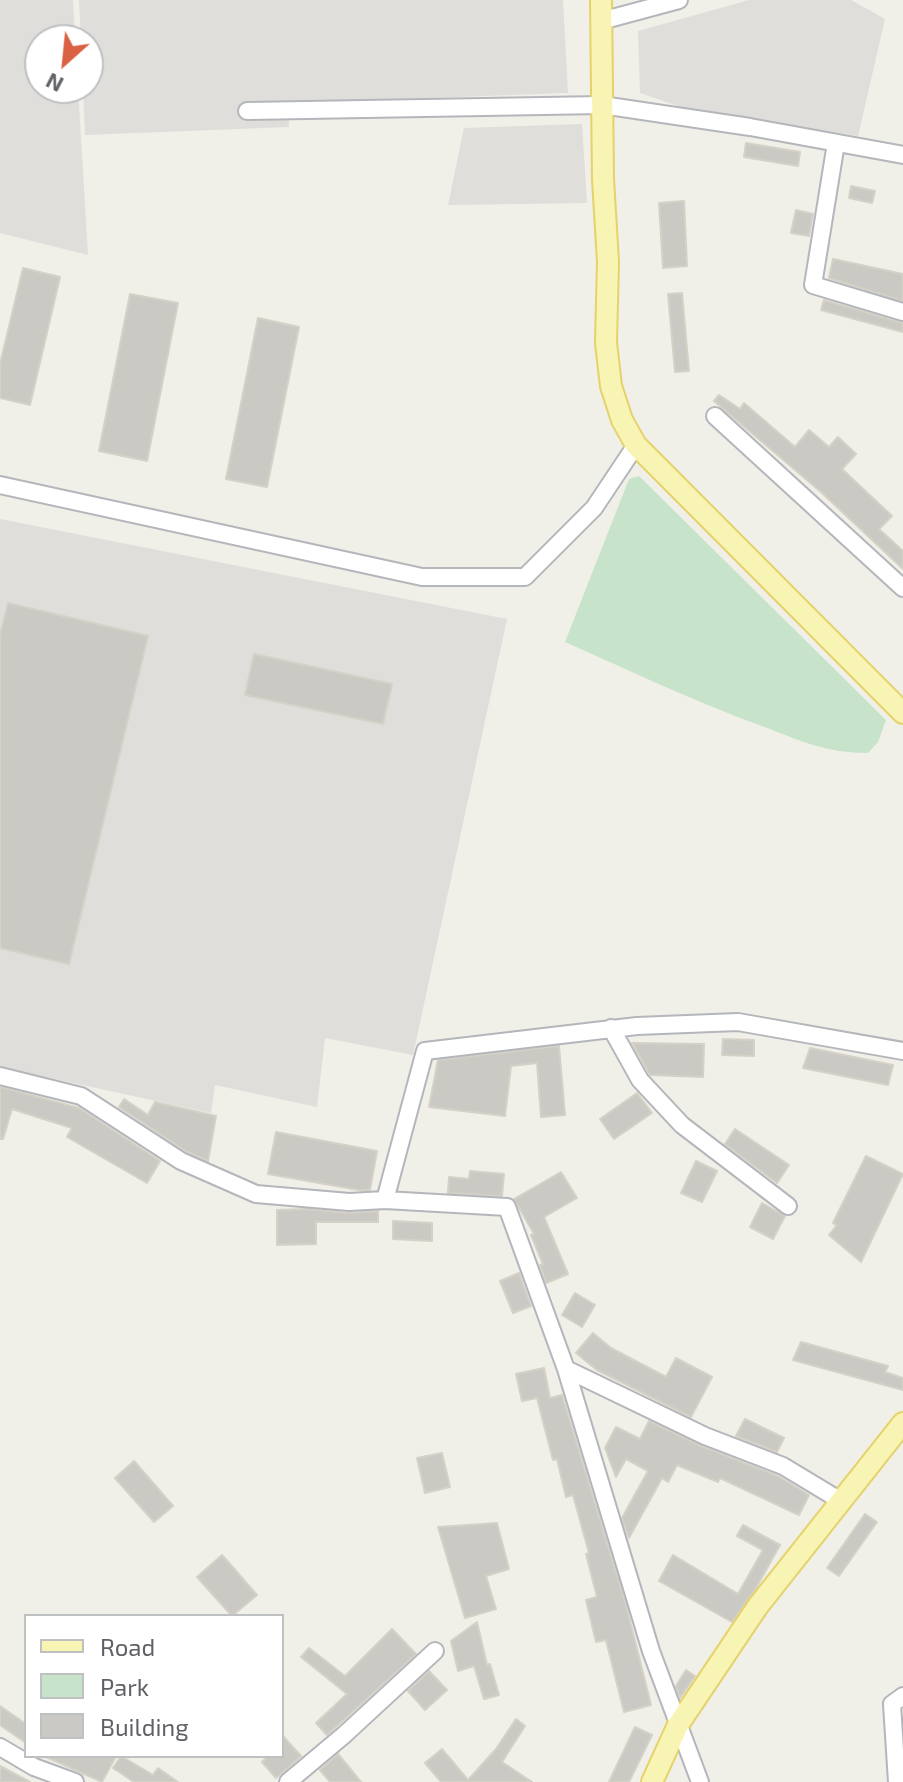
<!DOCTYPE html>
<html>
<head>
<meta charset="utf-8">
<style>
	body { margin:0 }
	#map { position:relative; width:903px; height:1782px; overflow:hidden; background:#f0efe8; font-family:"Exo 2",sans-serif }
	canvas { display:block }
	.legend { position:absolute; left:24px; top:1614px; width:260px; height:144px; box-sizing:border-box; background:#fff; border:2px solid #bfc0c2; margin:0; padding:10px 14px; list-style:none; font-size:24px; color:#5f6166 }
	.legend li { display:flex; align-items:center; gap:16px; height:40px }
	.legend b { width:40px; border:2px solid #bfc0c2 }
	.north { position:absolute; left:24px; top:24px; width:80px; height:80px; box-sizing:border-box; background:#fff; border:2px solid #bfc0c2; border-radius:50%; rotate:207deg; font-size:22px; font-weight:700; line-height:32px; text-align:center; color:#5f6166 }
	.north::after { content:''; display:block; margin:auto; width:28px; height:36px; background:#da6143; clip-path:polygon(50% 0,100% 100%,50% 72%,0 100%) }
</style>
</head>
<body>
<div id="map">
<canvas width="903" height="1782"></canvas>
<ul class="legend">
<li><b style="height:10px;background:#f8f5b4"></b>Road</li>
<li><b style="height:22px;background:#c7e4ca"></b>Park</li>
<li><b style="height:22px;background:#cbc9c4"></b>Building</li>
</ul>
<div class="north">N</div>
</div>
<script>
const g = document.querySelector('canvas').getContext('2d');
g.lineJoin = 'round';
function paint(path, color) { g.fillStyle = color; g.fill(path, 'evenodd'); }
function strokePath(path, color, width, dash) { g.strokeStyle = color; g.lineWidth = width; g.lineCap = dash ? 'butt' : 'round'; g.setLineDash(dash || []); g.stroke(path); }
paint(new Path2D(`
	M0 0H73L75 40H40V88H78L88 255 0 233Z
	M79 0H563L568 93 288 103 289 127 85 135 83 88H88V40H81Z
	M749 0H851L885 19 858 136 684 108 640 93 638 31Z
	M582 124 587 203 448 205 464 128Z
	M0 519 507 619 413 1055 325 1038 317 1107 215 1085 211 1113 0 1067Z`), '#dfdeda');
paint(new Path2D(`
	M639 476 886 720 878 742 868 753C826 753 801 741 762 726 695 702 631 671 565 642L629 479Z`), '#c7e4ca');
const building = new Path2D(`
	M746 143 800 152 798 166 744 157Z
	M851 186 875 191 872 203 849 198Z
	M684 201 687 266 663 268 659 203Z
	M796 210 813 214 809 236 791 233Z
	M833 259 903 274V301L829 278Z
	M23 268 60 277 30 405 0 398V364Z
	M682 293 689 371 675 372 668 294Z
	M130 294 178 303 147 461 99 451Z
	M824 300 903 323V332L821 310Z
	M258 318 299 327 267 487 226 479Z
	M719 395 740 409 744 403 795 447 809 430 829 447 838 437 856 454 842 469 892 516 879 529 903 551V569L821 492 714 401Z
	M8 603 148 636 69 964 0 948V635Z
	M254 654 392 684 383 724 245 695Z
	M723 1039 754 1040V1056L722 1055Z
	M632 1043 704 1044 703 1077 650 1075Z
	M559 1046 565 1115 541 1117 537 1063 511 1066 505 1116 429 1107 438 1060Z
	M810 1048 893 1065 888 1085 803 1068Z
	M0 1087 79 1108 160 1161 147 1183 67 1137 72 1128 12 1109 3 1139H0Z
	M637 1093 652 1113 614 1139 600 1119Z
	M124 1099 148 1115 155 1102 216 1116 208 1161 186 1151 119 1107Z
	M735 1129 789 1165 777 1183 725 1144Z
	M276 1132 377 1151 370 1190H359L268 1174Z
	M866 1156 903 1174 861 1262 829 1235 837 1225 833 1223Z
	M696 1161 717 1171 702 1202 681 1193Z
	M470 1171 504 1174 502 1196 448 1193 449 1177 469 1179Z
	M561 1172 577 1198 544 1217 568 1274 546 1283 540 1265 543 1264 531 1235 534 1234 514 1199Z
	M762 1203 785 1216 773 1239 750 1227Z
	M307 1209 348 1213 378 1211V1222H316V1244L277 1245V1210Z
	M393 1221 432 1223V1241L393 1239Z
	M519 1273 531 1306 513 1313 500 1281Z
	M575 1293 595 1305 582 1327 562 1315Z
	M593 1333 611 1348 666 1377 676 1358 712 1377 691 1417 597 1370 576 1353Z
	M801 1342 888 1366 885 1372 903 1378V1390L793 1360Z
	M544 1368 550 1398 562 1395 626 1605 651 1705 624 1712 606 1640 596 1642 586 1600 597 1597 586 1554 589 1553 573 1495 566 1497 557 1459 553 1460 537 1398 522 1401 516 1374Z
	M745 1419 784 1438 777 1452 736 1436Z
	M649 1421 701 1446 778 1476 809 1495 799 1515 720 1478 718 1482 677 1465 668 1482 662 1478 629 1538 622 1518 648 1471 626 1459 616 1477 605 1448 616 1427 640 1439Z
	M442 1453 450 1487 425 1493 417 1458Z
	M134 1461 173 1506 154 1522 115 1478Z
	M865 1514 877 1522 839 1576 827 1568Z
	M497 1523 509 1569 486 1576 496 1609 465 1618 438 1527Z
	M743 1525 780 1545 756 1588 732 1622 659 1581 673 1555 738 1594 763 1550 737 1536Z
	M222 1555 257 1595 232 1616 197 1577Z
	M477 1622 487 1665 490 1664 499 1695 484 1699 474 1666 458 1671 451 1641Z
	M392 1629 416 1654 327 1735 316 1723 347 1694 301 1657 309 1648 345 1676Z
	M686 1670 695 1676 680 1698 676 1686Z
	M429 1671 447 1690 425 1710 408 1691Z
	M0 1706 26 1724V1743L0 1725Z
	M516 1719 525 1726 502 1762 532 1782H441L425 1763 442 1749 468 1780 496 1749Z
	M635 1727 652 1735 629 1782H609Z
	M282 1735 301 1756 276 1778 262 1762 268 1756H282Z
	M338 1754 361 1782H330L320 1770Z
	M44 1756H116L102 1782Z
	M121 1756 153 1775 158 1768 178 1782H134L113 1768Z
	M0 1766 30 1782H0Z`);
paint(building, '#cbc9c4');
strokePath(building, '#d4d1c6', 2);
const minor = new Path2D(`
	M601 21 679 0
	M247 111 602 105 750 127 903 155
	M836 143 813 285 903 312
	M715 416 903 588
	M0 485 422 577H525L594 508 636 445
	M611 1028 640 1080 682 1125 788 1206
	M0 1076 81 1096 181 1161 256 1194 349 1202 385 1200 507 1207 566 1369 651 1651 700 1782
	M385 1200 425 1051 637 1026 738 1022 903 1051
	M566 1369 705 1436 783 1466 841 1501
	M0 1747 34 1767 75 1782
	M288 1782 344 1735 435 1651
	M897 1782 892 1704 903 1696`);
const major = new Path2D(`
	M601 0 603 179 608 262 606 343 611 386 622 420 636 445 651 460 903 713
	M652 1782 678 1725 758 1606 903 1423`);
strokePath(minor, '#b5b6bb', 20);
strokePath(major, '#e5d26b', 24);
strokePath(minor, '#fff', 16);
strokePath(major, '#f8f5b4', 20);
</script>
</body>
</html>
